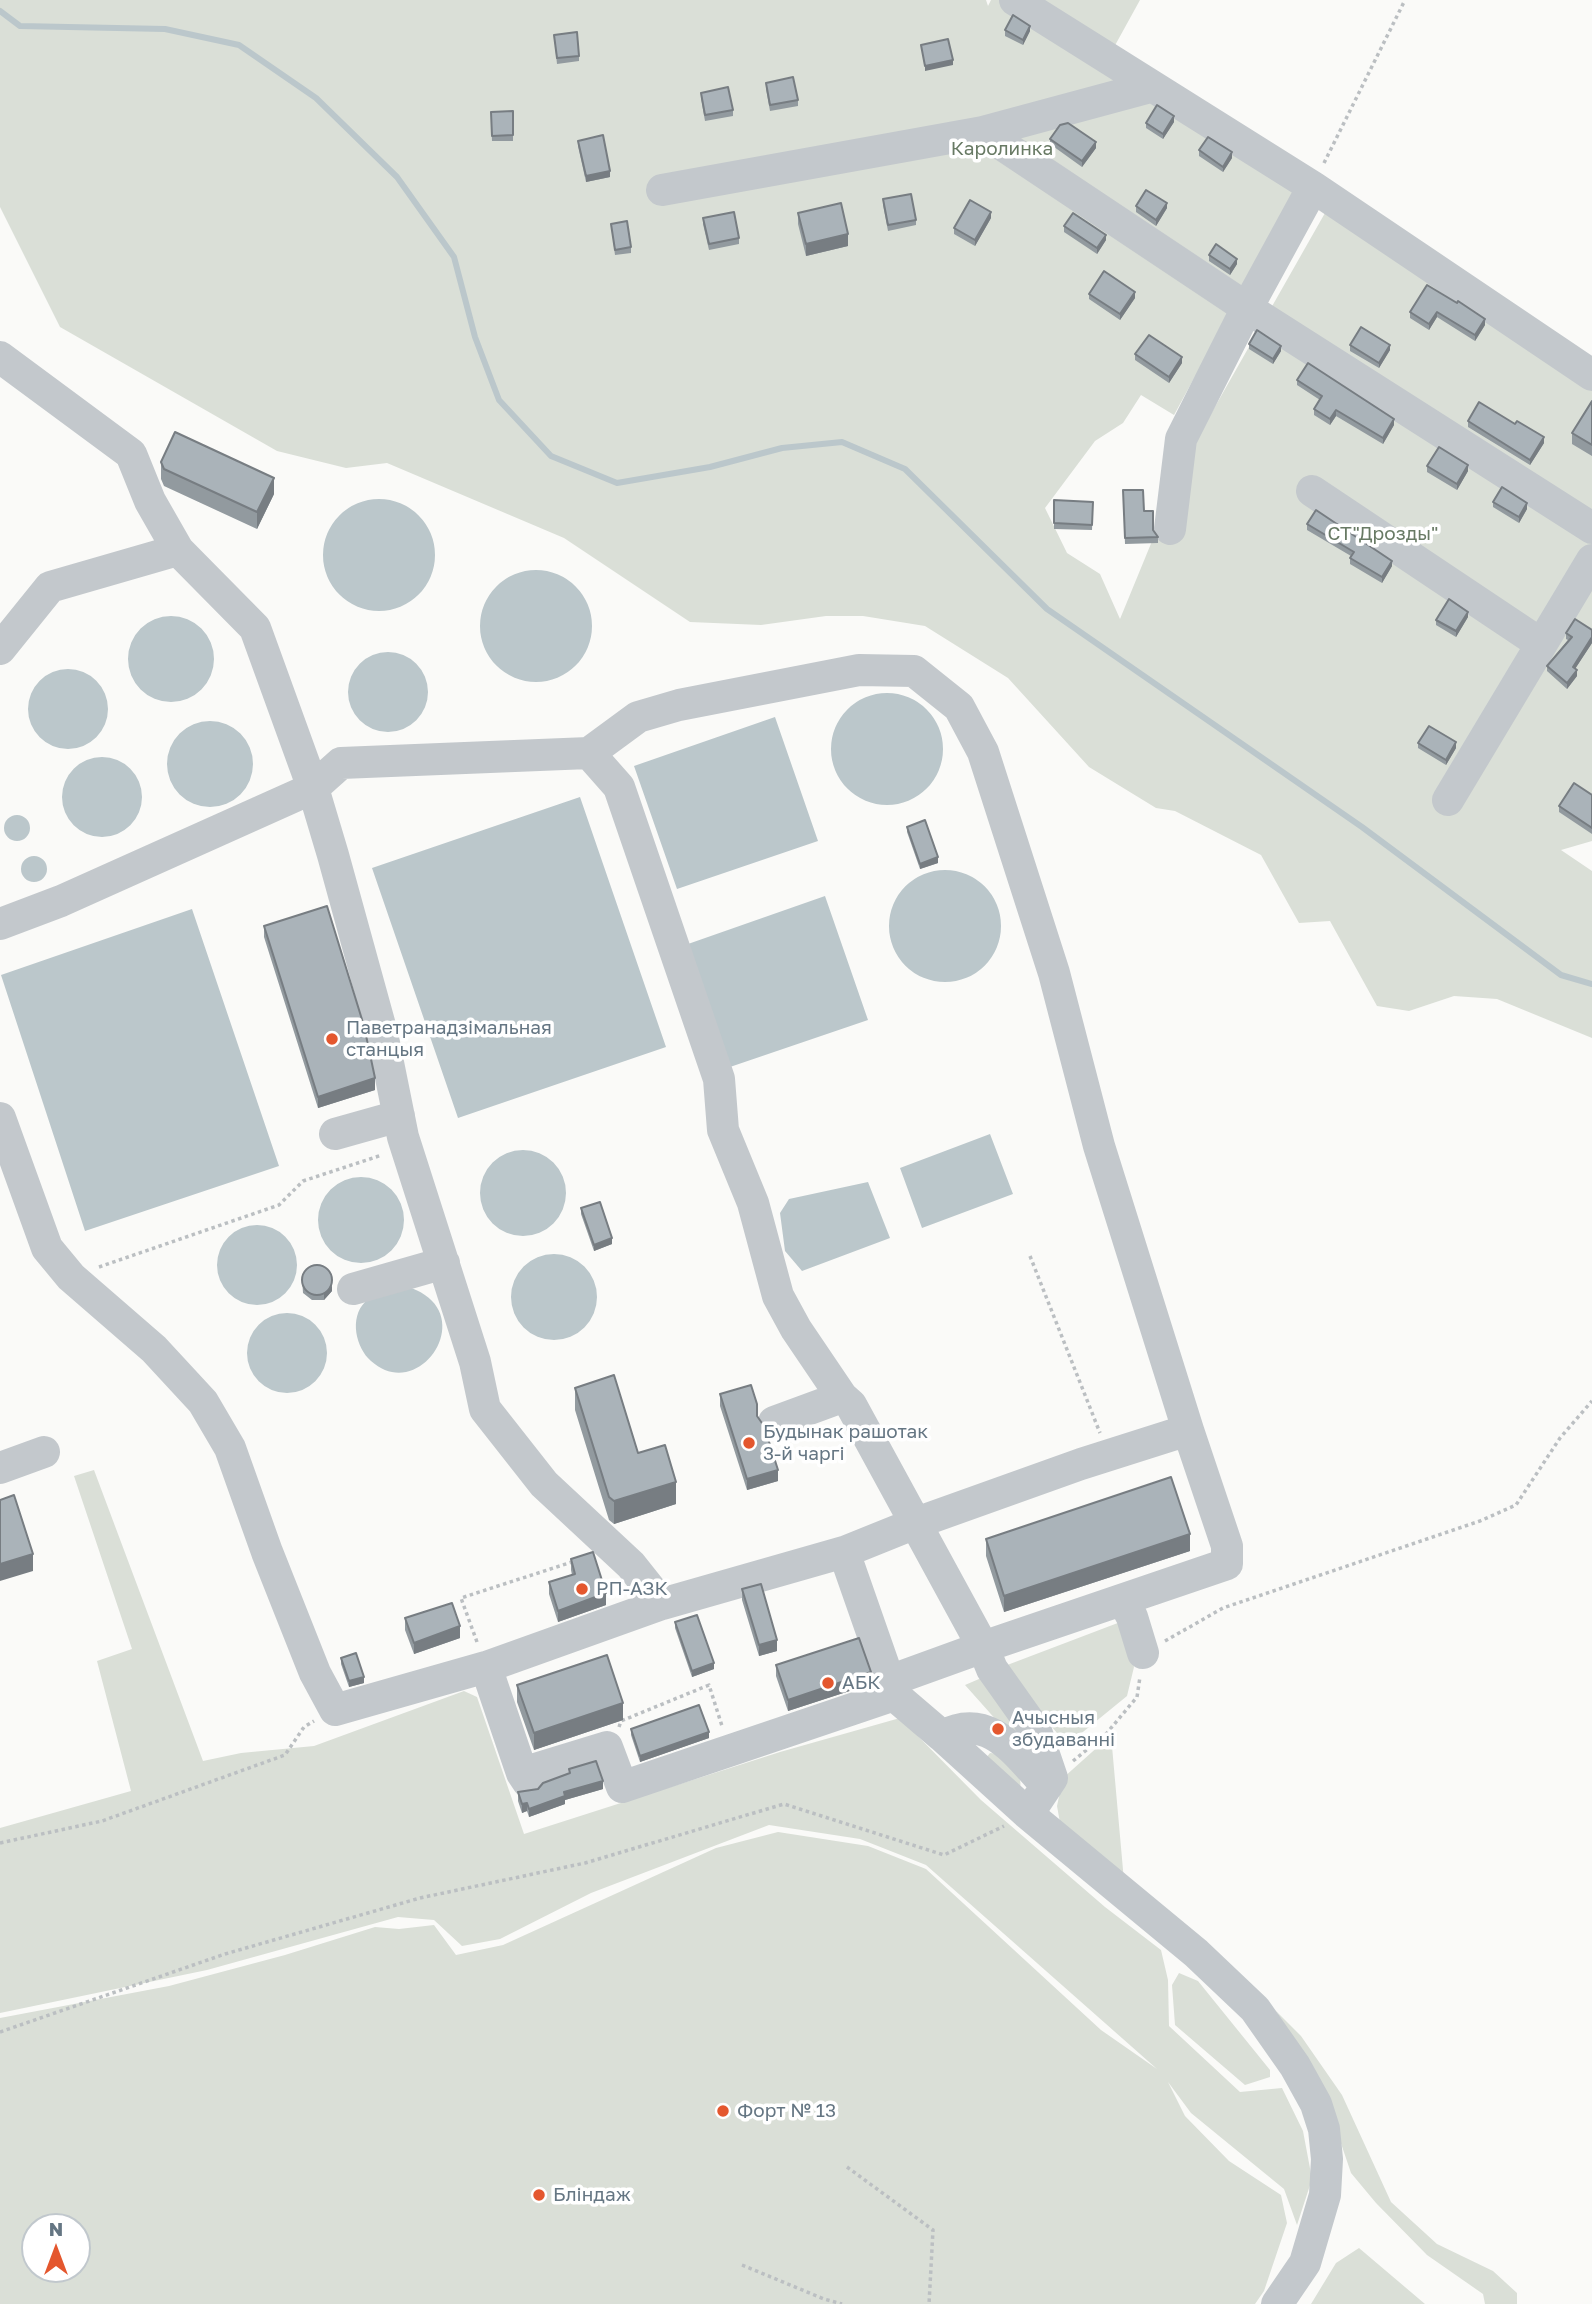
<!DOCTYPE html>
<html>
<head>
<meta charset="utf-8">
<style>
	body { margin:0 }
	#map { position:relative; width:1592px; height:2304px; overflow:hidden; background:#fafaf8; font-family:"Golos Text",sans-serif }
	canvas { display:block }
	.north { position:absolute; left:21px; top:2213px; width:70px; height:70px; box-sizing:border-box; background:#fff; border:2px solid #c1c8cd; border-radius:50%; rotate:0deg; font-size:19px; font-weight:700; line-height:28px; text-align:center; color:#657683 }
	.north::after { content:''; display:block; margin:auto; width:24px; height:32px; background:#e4572e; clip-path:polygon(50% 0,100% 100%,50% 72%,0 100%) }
</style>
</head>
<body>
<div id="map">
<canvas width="1592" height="2304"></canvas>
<div class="north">N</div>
</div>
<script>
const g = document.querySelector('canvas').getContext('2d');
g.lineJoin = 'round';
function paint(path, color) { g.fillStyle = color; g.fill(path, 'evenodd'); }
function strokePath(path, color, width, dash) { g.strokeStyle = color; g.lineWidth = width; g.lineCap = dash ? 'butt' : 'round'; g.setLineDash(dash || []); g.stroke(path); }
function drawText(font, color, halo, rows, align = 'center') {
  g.font = font + ' "Golos Text",sans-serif'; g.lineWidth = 7; g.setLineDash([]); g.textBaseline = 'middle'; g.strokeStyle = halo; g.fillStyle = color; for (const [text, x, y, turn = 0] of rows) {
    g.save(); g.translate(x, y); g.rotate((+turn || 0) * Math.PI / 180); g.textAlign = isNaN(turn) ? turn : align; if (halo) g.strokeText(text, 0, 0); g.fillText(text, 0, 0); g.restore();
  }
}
paint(new Path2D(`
	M0 0H986L988 6 991 0H1140L1102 69 1296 191 1174 415 1141 395 1123 423 1095 441 1045 508 1067 553 1100 574 1120 619 1187 456 1325 213 1592 388V841L1561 850 1592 871V1038L1497 999 1454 996 1409 1011 1377 1006 1330 921 1299 923 1261 855 1175 811 1156 808 1089 767 1008 678 925 626 863 616H826L761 625 690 622 564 538 387 463 346 468 277 451 60 327 0 207Z
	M94 1470 203 1761 241 1753 314 1746 464 1691 477 1697 524 1834 780 1752 900 1718 981 1800 1105 1907 1161 1950 1168 1980 1169 2026 1240 2092 1282 2088 1303 2131 1312 2179 1297 2225 1284 2189 1191 2113 1168 2082 1185 2116 1229 2161 1281 2195 1287 2223 1264 2291 1255 2304H0V2018L169 1986 285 1955 375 1927 399 1929 434 1925 456 1955 503 1945 716 1848 778 1832 868 1846 926 1869 1101 2030 1157 2069 926 1865 860 1839 769 1825 591 1893 500 1939 462 1946 434 1920 398 1917 207 1970 0 2013V1828L131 1791 97 1661 132 1649 74 1476ZM35 2227H77V2269H35Z
	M1123 1621 1128 1629 1134 1667 1127 1696 1067 1745 1002 1667Z
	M986 1676 1039 1768 965 1685Z
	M1111 1735 1124 1881 1061 1828 1057 1806 1063 1778Z
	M990 1753 999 1754C1008 1764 1026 1777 1019 1790L986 1758Z
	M1179 1973 1198 1981 1270 2070V2077L1245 2085 1175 2025 1172 1985Z
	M1276 2011 1301 2036 1342 2095 1391 2202 1437 2244 1493 2271 1517 2293V2304H1485L1483 2294 1427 2255 1376 2203 1351 2173 1323 2090Z
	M1359 2248 1425 2304H1311L1336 2263Z`), '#dadfd7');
paint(new Path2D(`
	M323 555a56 56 0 1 1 112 0a56 56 0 1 1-112 0Z
	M480 626a56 56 0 1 1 112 0a56 56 0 1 1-112 0Z
	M128 659a43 43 0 1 1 86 0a43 43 0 1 1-86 0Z
	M348 692a40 40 0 1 1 80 0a40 40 0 1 1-80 0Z
	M28 709a40 40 0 1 1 80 0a40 40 0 1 1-80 0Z
	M831 749a56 56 0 1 1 112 0a56 56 0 1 1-112 0Z
	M775 717 818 841 677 889 634 766Z
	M167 764a43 43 0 1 1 86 0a43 43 0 1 1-86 0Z
	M62 797a40 40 0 1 1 80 0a40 40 0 1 1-80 0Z
	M580 797 666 1047 458 1118 372 868Z
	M4 828a13 13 0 1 1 26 0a13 13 0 1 1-26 0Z
	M21 869a13 13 0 1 1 26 0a13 13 0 1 1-26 0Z
	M889 926a56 56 0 1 1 112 0a56 56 0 1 1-112 0Z
	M825 896 868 1020 730 1067 688 944Z
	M192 909 279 1166 85 1231 1 975Z
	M990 1134 1013 1194 922 1228 900 1168Z
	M480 1193a43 43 0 1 1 86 0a43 43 0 1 1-86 0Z
	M318 1220a43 43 0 1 1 86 0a43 43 0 1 1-86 0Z
	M868 1182 890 1238 802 1271 785 1251 780 1213 789 1199Z
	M217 1265a40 40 0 1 1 80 0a40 40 0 1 1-80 0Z
	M511 1297a43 43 0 1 1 86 0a43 43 0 1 1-86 0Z
	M405 1286C484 1308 421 1406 371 1361 356 1348 349 1318 365 1302 371 1296 395 1290 405 1286Z
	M247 1353a40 40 0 1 1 80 0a40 40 0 1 1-80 0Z`), '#bbc7cb');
strokePath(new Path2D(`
	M0 11 20 26 165 29 239 45 316 98 397 177 454 257 475 337 499 400 551 456 617 483 710 467 782 448 842 442 905 469 1047 609 1362 827 1561 975 1592 984`), '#bbc7cb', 6);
strokePath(new Path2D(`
	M1324 163 1405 0
	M1030 1256 1100 1433
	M99 1267 279 1205 303 1181 382 1155
	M1165 1641 1223 1608 1480 1521 1516 1505 1560 1438 1592 1401
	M477 1642 461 1598 575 1561
	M619 1727 621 1721 709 1685 722 1726
	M1073 1761 1106 1734 1137 1697 1140 1677
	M0 1843 102 1821 285 1755 304 1727 314 1721
	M0 2032 225 1954 420 1898 585 1863 784 1804 944 1855 1004 1826
	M847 2167 933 2230 929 2304
	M742 2265 824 2299 842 2304`), '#bbbfc2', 3.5, [3.5, 3.5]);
strokePath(new Path2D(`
	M1015 0 1313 187 1592 375
	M983 132 1247 308 1592 528
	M662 190 983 132 1150 87
	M0 357 131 454 150 501 178 550 255 628 313 788 333 855 382 1033 403 1137 475 1362 485 1409 544 1484 631 1565 662 1604
	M1312 491 1541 644
	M1170 529 1181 439 1247 308 1313 187
	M0 649 50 587 178 550
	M589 753 619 787 719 1079 723 1130 753 1203 778 1296 796 1329 842 1397
	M1448 800 1592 560
	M0 924 61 901 313 788 341 763 589 753 638 717 679 705 859 670 914 671 959 707 983 752 1054 973 1099 1146 1188 1430 1227 1546V1564L983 1647 889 1681
	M0 1118 47 1248 71 1277 154 1349 203 1402 230 1448 267 1552 315 1673 335 1710 486 1667 662 1604 844 1552 916 1523 1081 1464 1188 1430
	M335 1134 399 1116
	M353 1289 444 1263
	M774 1422 842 1397 851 1405 983 1647 992 1669 1036 1731 1052 1778 1028 1814
	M0 1468 44 1452
	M844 1552 894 1695 942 1736 1028 1814 1196 1953 1255 2009 1295 2066 1316 2104 1324 2129 1327 2159 1325 2195 1305 2263 1277 2304
	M1123 1600 1132 1617 1143 1653
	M486 1667 522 1773 528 1782
	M942 1736C990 1710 1017 1755 1047 1786
	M522 1773 607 1747 622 1787 894 1695`), '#c3c8cc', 32);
paint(new Path2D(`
	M1005 30 1030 31 1023 45 1005 36Z
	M554 35 579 56V61L557 64Z
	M766 83 798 100V106L770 111 766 89Z
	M701 93 733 110V116L705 121 701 98Z
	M513 111V141H492L491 112Z
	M1174 122 1163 139 1146 128V123Z
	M1050 139 1096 148 1082 167 1050 144Z
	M578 141 610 177 586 182 578 146Z
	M1199 150 1232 158 1223 172 1199 156Z
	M883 199 916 220V225L888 231 883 205Z
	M1136 206 1167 208 1156 226 1136 212Z
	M798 213 848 246 806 256 798 224Z
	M703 218 739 238V244L709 250 703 224Z
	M991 218 975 246 954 234V228Z
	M611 224 631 247V253L615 255Z
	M1064 226 1106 240 1097 254 1064 232Z
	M1209 255 1237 264 1230 275 1209 261Z
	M1427 285 1485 325 1475 341 1437 317 1429 330 1410 318V312Z
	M1089 294 1135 298 1120 320 1089 299Z
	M1249 344 1281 351 1273 364 1249 349Z
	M1350 345 1390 350 1379 368 1350 351Z
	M1135 354 1182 363 1169 383 1135 360Z
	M1297 380 1394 425 1383 444 1336 416 1330 425 1314 415V409L1320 400 1297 385Z
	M1592 401V456L1572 444V433Z
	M1468 421 1544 443 1530 465 1468 427Z
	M161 462 274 494 257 529 164 486 161 479Z
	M1427 466 1468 471 1457 490 1427 472Z
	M1123 490 1144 511 1153 530 1158 537V543L1125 544Z
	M1054 500 1093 502 1092 530 1054 529Z
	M1493 502 1527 509 1519 523 1493 507Z
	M1307 524 1392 566 1382 583 1350 564V558L1351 556 1307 530Z
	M1468 617 1456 637 1436 625V620Z
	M1566 633 1592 643 1575 669 1577 676 1567 689 1547 671V666L1568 640 1566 639Z
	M1418 743 1456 748 1446 765 1418 748Z
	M1592 795V834L1559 812V806Z
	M907 827 938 863 920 869 907 832Z
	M264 926 375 1090 318 1108 264 937Z
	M581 1208 612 1244 594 1251 581 1214Z
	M332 1276V1291L324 1300H312L303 1293 302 1277Z
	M575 1388 638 1453 676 1504 614 1524 609 1520 575 1410Z
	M720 1394 757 1417 778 1481 747 1490 720 1406Z
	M986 1539 1190 1551 1004 1612 986 1556Z
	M571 1559 606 1605 558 1622 549 1594V1582L572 1575 571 1570Z
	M742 1589 777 1651 759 1656 742 1600Z
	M405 1618 460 1638 414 1654 405 1630Z
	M675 1622 714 1669 692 1677 675 1628Z
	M341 1658 364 1683 349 1687 341 1664Z
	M776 1665 871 1684 788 1711 776 1676Z
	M517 1685 623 1720 534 1750 517 1702Z
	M631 1729 709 1738 640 1762 631 1735Z
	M569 1769 603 1789 565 1800V1804L529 1817 527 1811 522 1813 518 1801V1792L538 1789 569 1773Z`), '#929a9f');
paint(new Path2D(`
	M1030 26V31L1023 45V40Z
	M953 60V65L925 71V66Z
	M1174 116V122L1163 139V134Z
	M1096 142V148L1082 167V161Z
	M1232 152V158L1223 172V167Z
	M610 171V177L586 182V176Z
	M1167 203V208L1156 226V220Z
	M991 212V218L975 246V240Z
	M848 234V246L806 256V244Z
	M1106 235V240L1097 254V248Z
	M1237 259V264L1230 275V269Z
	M1135 292V298L1120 320V314Z
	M1437 312V317L1429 330V324Z
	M1485 319V325L1475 341V335Z
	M1390 345V350L1379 368V363Z
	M1281 346V351L1273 364V359Z
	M1182 357V363L1169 383V377Z
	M1336 410V416L1330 425V419Z
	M1394 419V425L1383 444V438Z
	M1544 437V443L1530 465V460Z
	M1468 465V471L1457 490V484Z
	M274 478V494L257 529V512Z
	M1527 503V509L1519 523V517Z
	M1392 561V566L1382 583V577Z
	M1468 612V617L1456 637V631Z
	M1592 637V643L1573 672V667Z
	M1577 670V676L1567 689V683Z
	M1456 742V748L1446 765V760Z
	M938 857V863L920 869V864Z
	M375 1078V1090L318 1108V1097Z
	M612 1238V1244L594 1251V1245Z
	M332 1286V1291L324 1300V1294Z
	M778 1470V1481L747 1490V1479Z
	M676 1482V1504L614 1524V1501Z
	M1190 1534V1551L1004 1612V1596Z
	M33 1554V1571L0 1581V1564Z
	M606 1593V1605L558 1622V1611Z
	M460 1626V1638L414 1654V1643Z
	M777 1640V1651L759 1656V1645Z
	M714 1663V1669L692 1677V1671Z
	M871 1672V1684L788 1711V1700Z
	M364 1677V1683L349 1687V1681Z
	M623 1703V1720L534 1750V1733Z
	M709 1732V1738L640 1762V1756Z
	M603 1781V1789L565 1800V1804L529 1817V1809L564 1792Z
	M527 1803V1811L522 1813V1804Z`), '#777d82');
const building = new Path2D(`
	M1013 15 1030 26 1023 40 1005 30Z
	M577 32 579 56 557 58 554 35Z
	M948 39 953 60 925 66 921 45Z
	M793 77 798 100 770 105 766 83Z
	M728 87 733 110 705 115 701 93Z
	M1157 105 1174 116 1163 134 1146 123Z
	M513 111V135L492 136 491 112Z
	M1068 123 1096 142 1082 161 1050 139 1060 125Z
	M603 135 610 171 586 176 578 141Z
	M1208 137 1232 152 1223 167 1199 150Z
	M1146 190 1167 203 1156 220 1136 206Z
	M911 194 916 220 888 225 883 199Z
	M970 200 991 212 975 240 954 228Z
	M841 203 848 234 806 244 798 213Z
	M734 212 739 238 709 244 703 218Z
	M1073 213 1106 235 1097 248 1064 226Z
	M627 221 631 247 615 250 611 224Z
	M1216 244 1237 259 1230 269 1209 255Z
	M1104 271 1135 292 1120 314 1089 294Z
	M1427 285 1457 303 1458 301 1485 319 1475 335 1437 312 1429 324 1410 312Z
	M1361 327 1390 345 1379 363 1350 345Z
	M1257 330 1281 346 1273 359 1249 344Z
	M1149 335 1182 357 1169 377 1135 354Z
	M1308 363 1394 419 1383 438 1336 410 1330 419 1314 409 1322 396 1297 380Z
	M1592 401V445L1572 433Z
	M1479 402 1515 424 1517 421 1544 437 1530 460 1468 421Z
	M175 432 274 478 257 512 164 469 161 462Z
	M1439 447 1468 465 1457 484 1427 466Z
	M1502 487 1527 503 1519 517 1493 502Z
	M1123 490H1143L1144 511H1153V530L1158 537 1125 538Z
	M1054 500 1093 502 1092 525 1054 523Z
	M1316 510 1392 561 1382 577 1350 558 1354 552 1307 524Z
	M1449 599 1468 612 1456 631 1436 620Z
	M1575 619 1592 630V637L1573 667 1577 670 1567 683 1547 666 1572 637 1566 633Z
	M1429 726 1456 742 1446 760 1418 743Z
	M1574 783 1592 795V828L1559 806Z
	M925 820 938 857 920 864 907 827Z
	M327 906 364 1026 375 1078 318 1097 264 926Z
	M600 1202 612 1238 594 1245 581 1208Z
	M302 1280a15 15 0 1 1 30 0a15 15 0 1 1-30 0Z
	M614 1375 638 1453 665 1445 676 1482 614 1501 609 1497 575 1388Z
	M751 1385 757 1404V1416L764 1426 778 1470 747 1479 720 1394Z
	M1171 1477 1190 1534 1004 1596 986 1539Z
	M14 1495 33 1554 0 1564V1500Z
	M593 1552 606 1593 558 1611 549 1582 575 1574 571 1559Z
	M761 1584 777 1640 759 1645 742 1589Z
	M452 1603 460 1626 414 1643 405 1618Z
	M697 1615 714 1663 692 1671 675 1622Z
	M859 1638 871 1672 788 1700 776 1665Z
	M356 1653 364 1677 349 1681 341 1658Z
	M607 1655 623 1703 534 1733 517 1685Z
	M699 1705 709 1732 640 1756 631 1729Z
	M596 1761 603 1781 564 1792 565 1796 529 1809 527 1803 522 1804 518 1792 538 1789 543 1783 570 1773 569 1769Z`);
paint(building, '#aab3b9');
strokePath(building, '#777d82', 2);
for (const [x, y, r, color] of [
	[332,1039,7,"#e4572e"],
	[749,1443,7,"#e4572e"],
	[582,1589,7,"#e4572e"],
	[828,1683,7,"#e4572e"],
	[998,1729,7,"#e4572e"],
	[723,2111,7,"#e4572e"],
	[539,2195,7,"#e4572e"]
]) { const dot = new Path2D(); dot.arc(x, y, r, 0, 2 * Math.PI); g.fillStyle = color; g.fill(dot); strokePath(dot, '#fff', 2.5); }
drawText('19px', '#687a64', '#fff', [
	["Каролинка",1002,149],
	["СТ\"Дрозды\"",1383,534]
]);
drawText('19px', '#657683', '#fff', [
	["Паветранадзімальная",346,1028],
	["станцыя",346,1050],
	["Будынак рашотак",763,1432],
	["3-й чаргі",763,1454],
	["РП-АЗК",596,1589],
	["АБК",842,1683],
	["Ачысныя",1012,1718],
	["збудаванні",1012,1740],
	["Форт № 13",737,2111],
	["Бліндаж",553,2195]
], 'left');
</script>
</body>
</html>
